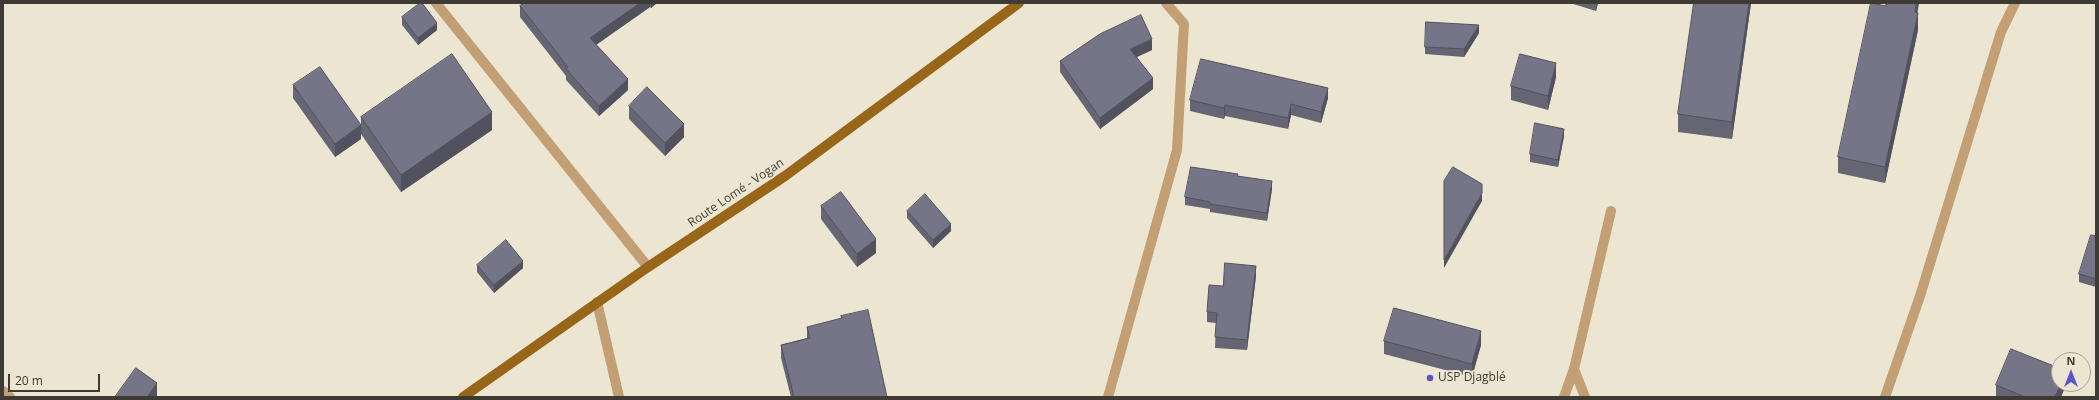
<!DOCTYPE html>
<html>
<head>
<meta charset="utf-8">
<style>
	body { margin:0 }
	#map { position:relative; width:2099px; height:400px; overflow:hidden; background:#ece5d1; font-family:"Open Sans",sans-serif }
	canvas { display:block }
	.frame { position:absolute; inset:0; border:4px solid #3d3b33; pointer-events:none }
	.north { position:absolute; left:2051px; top:352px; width:40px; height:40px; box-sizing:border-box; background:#ece5d1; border:1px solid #a6a192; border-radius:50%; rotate:0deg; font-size:11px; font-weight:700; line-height:16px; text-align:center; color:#3d3b33 }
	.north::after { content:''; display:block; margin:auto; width:14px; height:18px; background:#5a55cd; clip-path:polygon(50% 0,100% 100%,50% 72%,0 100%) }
	.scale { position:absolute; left:8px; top:374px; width:92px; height:18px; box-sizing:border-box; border:2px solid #3d3b33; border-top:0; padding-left:5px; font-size:12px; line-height:14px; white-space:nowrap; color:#3d3b33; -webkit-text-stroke:3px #ece5d1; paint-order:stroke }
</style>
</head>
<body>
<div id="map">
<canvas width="2099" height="400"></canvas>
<div class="frame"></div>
<div class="north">N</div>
<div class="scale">20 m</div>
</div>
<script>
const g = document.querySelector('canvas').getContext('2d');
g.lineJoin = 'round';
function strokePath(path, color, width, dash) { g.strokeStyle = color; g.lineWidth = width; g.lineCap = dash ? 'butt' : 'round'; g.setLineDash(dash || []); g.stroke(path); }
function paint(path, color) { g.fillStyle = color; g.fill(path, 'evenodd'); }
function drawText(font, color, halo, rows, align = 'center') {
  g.font = font + ' "Open Sans",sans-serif'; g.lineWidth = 4; g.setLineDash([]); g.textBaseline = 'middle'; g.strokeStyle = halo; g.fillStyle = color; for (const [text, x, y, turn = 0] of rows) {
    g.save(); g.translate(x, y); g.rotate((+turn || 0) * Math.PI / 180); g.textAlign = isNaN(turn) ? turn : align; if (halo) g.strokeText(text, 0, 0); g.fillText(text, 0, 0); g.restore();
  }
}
strokePath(new Path2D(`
	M436 3 648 267
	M597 302 619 397
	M1574 369 1585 397
	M3 391 10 397
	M1108 397 1177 150 1184 24 1166 3
	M1564 397 1574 369 1611 211
	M1885 397 1920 296 2001 32 2015 3`), '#c29f74', 10);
strokePath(new Path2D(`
	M463 397 648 267 785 176 1019 3`), '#976618', 10);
paint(new Path2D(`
	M524 3H657L651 8 650 7 596 45 628 90 599 116 566 80V76L520 17V6Z
	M1570 3H1598L1596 11Z
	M1694 3H1751L1732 139 1678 132V114Z
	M1886 6 1917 13 1918 30 1885 183 1838 173V157Z
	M402 17 437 30 418 45 402 25Z
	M1479 33 1464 57 1425 54V47Z
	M1152 50 1137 57 1153 89 1100 129 1060 72V61Z
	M1556 77 1548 110 1511 100V86Z
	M293 85 361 125V117L492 130 401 192 361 134V139L335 157 293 98Z
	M1328 98 1321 123 1291 115 1288 129 1225 116 1224 119 1190 111V100Z
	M629 106 684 137 665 156 629 119Z
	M1564 136 1558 167 1530 162V154Z
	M1238 176 1272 189 1267 221 1210 212V209L1185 205V197Z
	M821 206 876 253 857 267 821 219Z
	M907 211 951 231 933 248 907 218Z
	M2096 236V287L2079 282V274Z
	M477 265 523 268 494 293 477 272Z
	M1256 276 1247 350 1215 348 1216 323 1207 322V312L1223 286Z
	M841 316 887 397H791L781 358V345L807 338V327L841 319Z
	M1384 341 1481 345 1472 377 1384 354Z
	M2066 384 2061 397H1996V385Z`), '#656574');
paint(new Path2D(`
	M640 3H650V7L590 49V38Z
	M651 3H657L651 8Z
	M1596 3H1598L1596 11Z
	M1749 3H1751L1732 139V122Z
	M1916 3H1919L1915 29V12Z
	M1918 13V30L1885 183V167Z
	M437 23V30L418 45V38Z
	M1479 25V33L1464 57V49Z
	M1152 39V50L1130 60V49Z
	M1556 63V77L1548 110V96Z
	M1153 78V89L1100 129V118Z
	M628 79V90L599 116V106Z
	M1328 88V98L1321 123V112Z
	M1291 104V115L1288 129V118Z
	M1225 105V116L1224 119V108Z
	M492 112V130L401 192V175Z
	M684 124V137L665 156V143Z
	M361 125V139L335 157V144Z
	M1564 129V136L1558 167V160Z
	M1272 181V189L1267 221V213Z
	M1482 193V201L1444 268V260Z
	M951 224V231L933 248V240Z
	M876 239V253L857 267V254Z
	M523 261V268L494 293V285Z
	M1256 266V276L1247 350V340Z
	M1481 331V345L1472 377V364Z
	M157 383V397H147Z
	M2061 384H2066V385L2061 397H2055Z`), '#52525e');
const building = new Path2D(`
	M420 3H422L437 23 418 38 402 17Z
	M524 3H640L590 38 628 79 599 106 566 69 568 67 520 6Z
	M1694 3H1749L1732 122 1678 114Z
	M1871 3 1886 6V3H1916L1915 12 1918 13 1885 167 1838 157Z
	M1141 15 1152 39 1130 49 1153 78 1100 118 1060 61 1100 34Z
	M1426 22 1479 25 1464 49 1425 47Z
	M452 54 492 112 401 175 361 117Z
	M1520 54 1556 63 1548 96 1511 86Z
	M1201 59 1328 88 1321 112 1291 104 1288 118 1225 105 1224 108 1190 100Z
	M320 67 361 125 335 144 293 85Z
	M647 87 684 124 665 143 629 106Z
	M1535 123 1564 129 1558 160 1530 154Z
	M1191 167 1238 174 1237 176 1272 181 1267 213 1210 204V202L1185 197Z
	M1453 167 1482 184V193L1444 260V181Z
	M841 192 876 239 857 254 821 206Z
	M925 194 951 224 933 240 907 211Z
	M2091 235 2096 236V279L2079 274Z
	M506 240 523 261 494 285 477 265Z
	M1225 263 1256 266 1247 340 1215 337 1217 313 1207 312 1209 285 1223 286Z
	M1394 308 1481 331 1472 364 1384 341Z
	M868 310 887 397H794L781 345 810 338 807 327 842 318 841 316Z
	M2011 349 2059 368V384H2061L2055 397H2025L1996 385Z
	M136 368 157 383 147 397H115Z`);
paint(building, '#757587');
strokePath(building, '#52525e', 1);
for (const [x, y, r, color] of [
	[1430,378,4,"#5a55cd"]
]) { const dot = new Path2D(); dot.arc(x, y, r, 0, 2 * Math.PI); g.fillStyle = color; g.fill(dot); strokePath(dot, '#ece5d1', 1.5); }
drawText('12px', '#3d3b33', '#ece5d1', [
	["Route Lomé - Vogan",736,193,-34]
]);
drawText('12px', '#3d3b33', '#ece5d1', [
	["USP Djagblé",1438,378]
], 'left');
</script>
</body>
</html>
